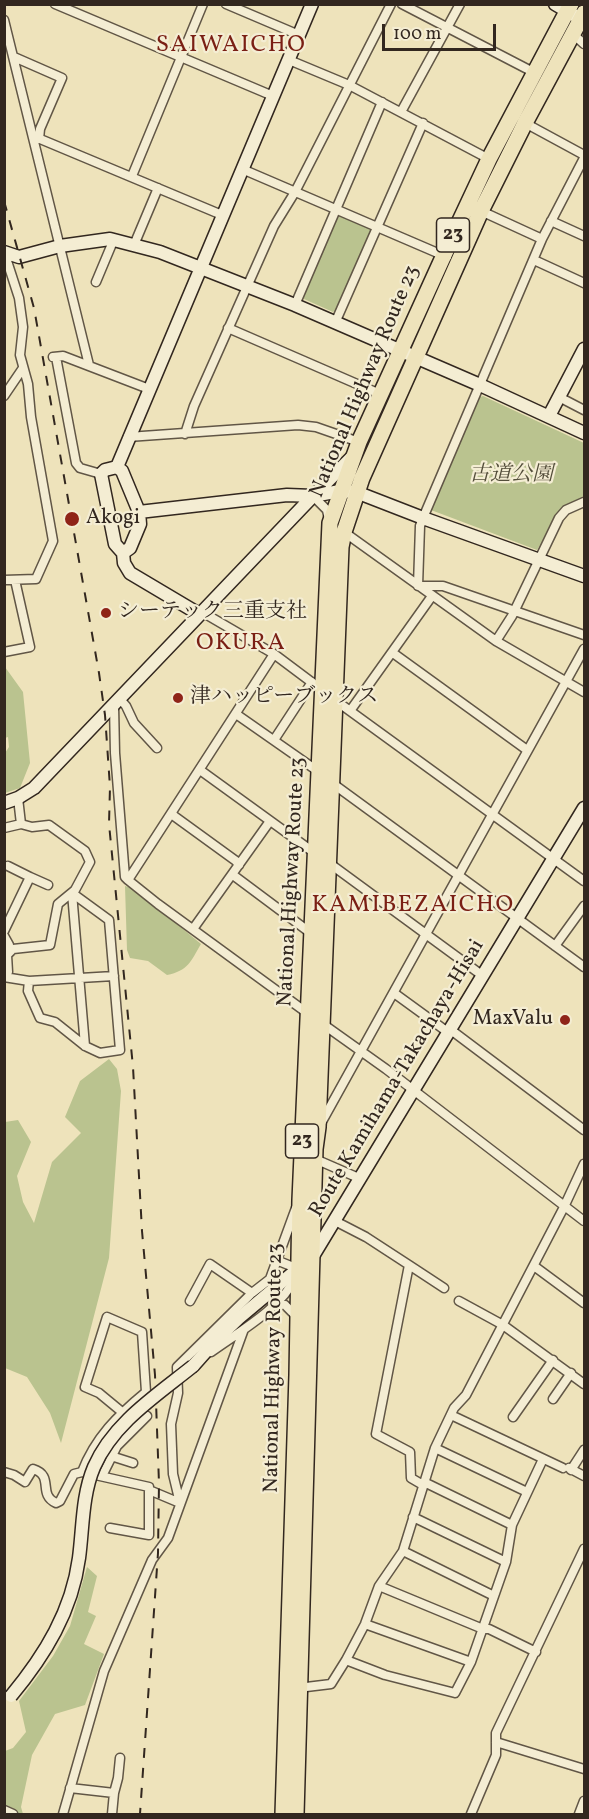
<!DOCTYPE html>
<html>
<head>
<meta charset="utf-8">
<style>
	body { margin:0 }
	#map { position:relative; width:589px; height:1819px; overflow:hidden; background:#eee3bb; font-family:Vollkorn,serif }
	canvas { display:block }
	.frame { position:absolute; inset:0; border:6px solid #32271f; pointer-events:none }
	.scale { position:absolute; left:382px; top:24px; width:114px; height:27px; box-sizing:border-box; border:3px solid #32271f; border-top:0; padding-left:8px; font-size:18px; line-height:21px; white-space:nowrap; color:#32271f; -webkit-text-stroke:4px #f4edd3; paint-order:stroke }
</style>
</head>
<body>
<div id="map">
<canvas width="589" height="1819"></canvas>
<div class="frame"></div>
<div class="scale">100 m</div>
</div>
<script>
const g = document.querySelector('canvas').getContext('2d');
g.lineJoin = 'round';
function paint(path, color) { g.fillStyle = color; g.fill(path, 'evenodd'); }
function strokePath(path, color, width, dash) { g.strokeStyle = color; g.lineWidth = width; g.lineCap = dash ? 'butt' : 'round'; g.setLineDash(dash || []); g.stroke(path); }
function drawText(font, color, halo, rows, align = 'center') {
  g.font = font + ' Vollkorn,"Noto Serif JP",serif'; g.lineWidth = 4.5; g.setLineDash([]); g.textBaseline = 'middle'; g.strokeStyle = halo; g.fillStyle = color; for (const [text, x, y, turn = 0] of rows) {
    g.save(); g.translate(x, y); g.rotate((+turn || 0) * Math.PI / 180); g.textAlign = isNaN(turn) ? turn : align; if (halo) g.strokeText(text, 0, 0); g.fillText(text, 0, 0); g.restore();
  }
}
paint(new Path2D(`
	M341 215 370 228 371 230 336 310 333 312 304 299 303 297 338 216Z
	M483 396 584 443V497L562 508 537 550 431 510 480 397Z
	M5 667 23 692 30 763 20 788 5 793V753L9 747 8 737 5 738Z
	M125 886 135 889 201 944C191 961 188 971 167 975L148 961 130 958 127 950Z
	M109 1059 117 1069 121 1091 109 1258 61 1443 50 1413 27 1377 5 1368V1122L18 1120 31 1142 17 1176 23 1202 34 1223 52 1162 81 1133 65 1117 80 1081Z
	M87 1567 97 1576 88 1612 96 1616 84 1644 104 1654 85 1705 55 1714 32 1755 21 1807 23 1814H5V1751L13 1748 26 1732 19 1701 53 1656 70 1626Z`), '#bac38f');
const street = new Path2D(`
	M55 4 273 96
	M226 4 299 35
	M402 4 535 73
	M4 20 89 365
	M573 34 584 44
	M14 57 62 78 40 129 39 139
	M289 60 349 85 489 159
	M401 112 460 4
	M525 123 584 155
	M33 136 222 215
	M242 169 447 257
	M132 176 203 4
	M481 211 542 239
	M551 221 584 236
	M134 245 158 188
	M534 260 584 283
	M96 282 114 239
	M295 305 382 102
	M335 323 423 123
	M228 328 380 394
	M53 357 63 356 149 389
	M56 357 76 463 80 468 101 474
	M4 396 23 368
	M559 397 584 410
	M185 434 194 406 274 226 295 192 391 4
	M128 437 298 425 316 427 359 442
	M313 496 327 510 329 520
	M344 532 496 641 584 692
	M4 580 36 579 53 541 31 417 28 384 20 355 23 327 19 298 7 261 10 255
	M418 586 420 526 423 518 542 239 584 158
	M419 586H443L584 635
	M202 612 274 654 322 690
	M496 641 512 616 559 518 566 510 584 502
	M4 652 30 647 15 580
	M393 653 527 750
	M274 654 128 880 158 904 310 1015
	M120 699 126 706 134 723 157 748
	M335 700 584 881
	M114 705 115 753 125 877 128 880
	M350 711 432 596
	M236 714 319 772
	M274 740 312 682
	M200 770 316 854
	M332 783 584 967
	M172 813 174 816 236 861 239 865
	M4 828 21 824
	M329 863 483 976
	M8 866 30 877
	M233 875 312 934
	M72 893 85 1046
	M193 929 270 821
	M4 931 30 877 48 885
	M4 936 9 945 7 954
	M555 946 584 906
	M4 977 29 981 28 991 40 1018 55 1022 85 1046 100 1053 120 1050 109 920 72 893
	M5 977 8 972 7 955 13 949 50 945 58 904 75 890 90 862 85 851 49 825 32 827 21 824 18 798
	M29 981 114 976
	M394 993 449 1033
	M320 1022 386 1069 584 1221
	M451 1030 584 1130
	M320 1125 584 649
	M315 1159 361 1179
	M335 1221 366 1237 409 1265 376 1434 410 1452 411 1478 423 1485
	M276 1260 301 1270
	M409 1265 444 1288
	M534 1266 584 1303
	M190 1301 210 1264 252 1293
	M459 1301 503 1325 584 1384
	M274 1304 285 1305 297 1317
	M211 1352C237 1333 282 1308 295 1278
	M553 1399 571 1373
	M451 1415 563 1468
	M513 1417 553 1360
	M435 1448 527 1492
	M111 1456 133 1463
	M569 1468 584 1476
	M571 1470 584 1450
	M4 1472 14 1475 25 1482 33 1469C55 1476 37 1494 56 1503L60 1501 74 1474 82 1472 149 1487V1490L180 1503
	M82 1472C95 1438 118 1415 146 1392L142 1332 107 1317 85 1387 99 1393 122 1412
	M102 1476 117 1446 147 1416
	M424 1482 512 1525
	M180 1503 173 1474 171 1424 178 1393 177 1367 252 1293 270 1279 296 1208
	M413 1517 506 1562
	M110 1528 149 1535V1490
	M403 1551 494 1596
	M379 1586 483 1629H489L536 1652
	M365 1624 471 1662
	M346 1660 385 1675 455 1693 471 1662 506 1562 512 1525 543 1459
	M298 1688 331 1684 346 1660 365 1624 379 1586 403 1551 435 1448 454 1408 466 1395 564 1207 584 1164
	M496 1742 584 1769
	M70 1788 114 1793 112 1814
	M114 1793 118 1778 120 1758
	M4 1810 13 1814
	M63 1814 104 1671 152 1560 168 1538 244 1329
	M471 1814 496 1755V1733L584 1549
	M579 1814 584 1801`);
const secondary = new Path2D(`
	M555 4 584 21
	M4 252 19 257 60 246 110 239 160 252 295 305 480 385 584 433
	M549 416 584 349
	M117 467 312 4
	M117 467 122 471 139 512 140 524 130 548 123 553 115 544 101 474 105 470Z
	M139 512 287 495 313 496 352 457
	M123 553 124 563 130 573 199 614
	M4 803 18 798 34 788 313 496 340 491 356 492 423 518 584 576
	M193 1366 217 1339 239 1318 313 1256 584 808`);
const highway = new Path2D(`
	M283 1814 297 1375 300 1200 330 523 359 442 444 255 489 159 571 4
	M296 1814 315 1149 318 1127 341 547 344 532 362 478 481 211 525 123 584 13`);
strokePath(street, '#615646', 11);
strokePath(secondary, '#32271f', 15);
strokePath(highway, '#32271f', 18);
strokePath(street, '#f4edd3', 8);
strokePath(secondary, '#f4edd3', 12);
strokePath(highway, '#eee3bb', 15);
strokePath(new Path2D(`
	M4 201 34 308 99 673 105 715 110 787 109 824 133 1067 142 1231 155 1375 159 1483 158 1553 140 1814`), '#32271f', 2, [10, 10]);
const secondaryBridge = new Path2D(`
	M11 1696C45 1655 72 1611 79 1558 83 1528 82 1495 94 1467 113 1423 157 1395 193 1366`);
strokePath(secondaryBridge, '#32271f', 15, []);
strokePath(secondaryBridge, '#f4edd3', 12);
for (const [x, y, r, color] of [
	[72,519,8,"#8f2418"],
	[106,613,6,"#8f2418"],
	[178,698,6,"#8f2418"],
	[565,1020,6,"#8f2418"]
]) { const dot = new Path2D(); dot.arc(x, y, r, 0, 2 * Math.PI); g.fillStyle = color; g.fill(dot); strokePath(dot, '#f4edd3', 2); }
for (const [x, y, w] of [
	[453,235,33],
	[302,1141,33]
]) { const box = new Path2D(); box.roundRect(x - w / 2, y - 17, w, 34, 4.5); g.fillStyle = '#f4edd3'; g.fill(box); strokePath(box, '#32271f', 1.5); }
drawText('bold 20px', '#32271f', null, [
	["23",453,235],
	["23",302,1141]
]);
drawText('21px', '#32271f', '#f4edd3', [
	["National Highway Route 23",366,382,-67],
	["National Highway Route 23",293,882,-87],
	["Route Kamihama-Takachaya-Hisai",398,1079,-59],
	["National Highway Route 23",275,1368,-89]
]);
drawText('italic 21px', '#544e3b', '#f4edd3', [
	["古道公園",511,476]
]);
drawText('21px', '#32271f', '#f4edd3', [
	["Akogi",86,519],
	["シーテック三重支社",118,613],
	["津ハッピーブックス",190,698],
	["MaxValu",553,1020,"right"]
], 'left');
g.letterSpacing = '1.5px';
drawText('24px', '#7a1f14', '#f4edd3', [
	["SAIWAICHO",231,47],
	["OKURA",241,645],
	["KAMIBEZAICHO",413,907]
]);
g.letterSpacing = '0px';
</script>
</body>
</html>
